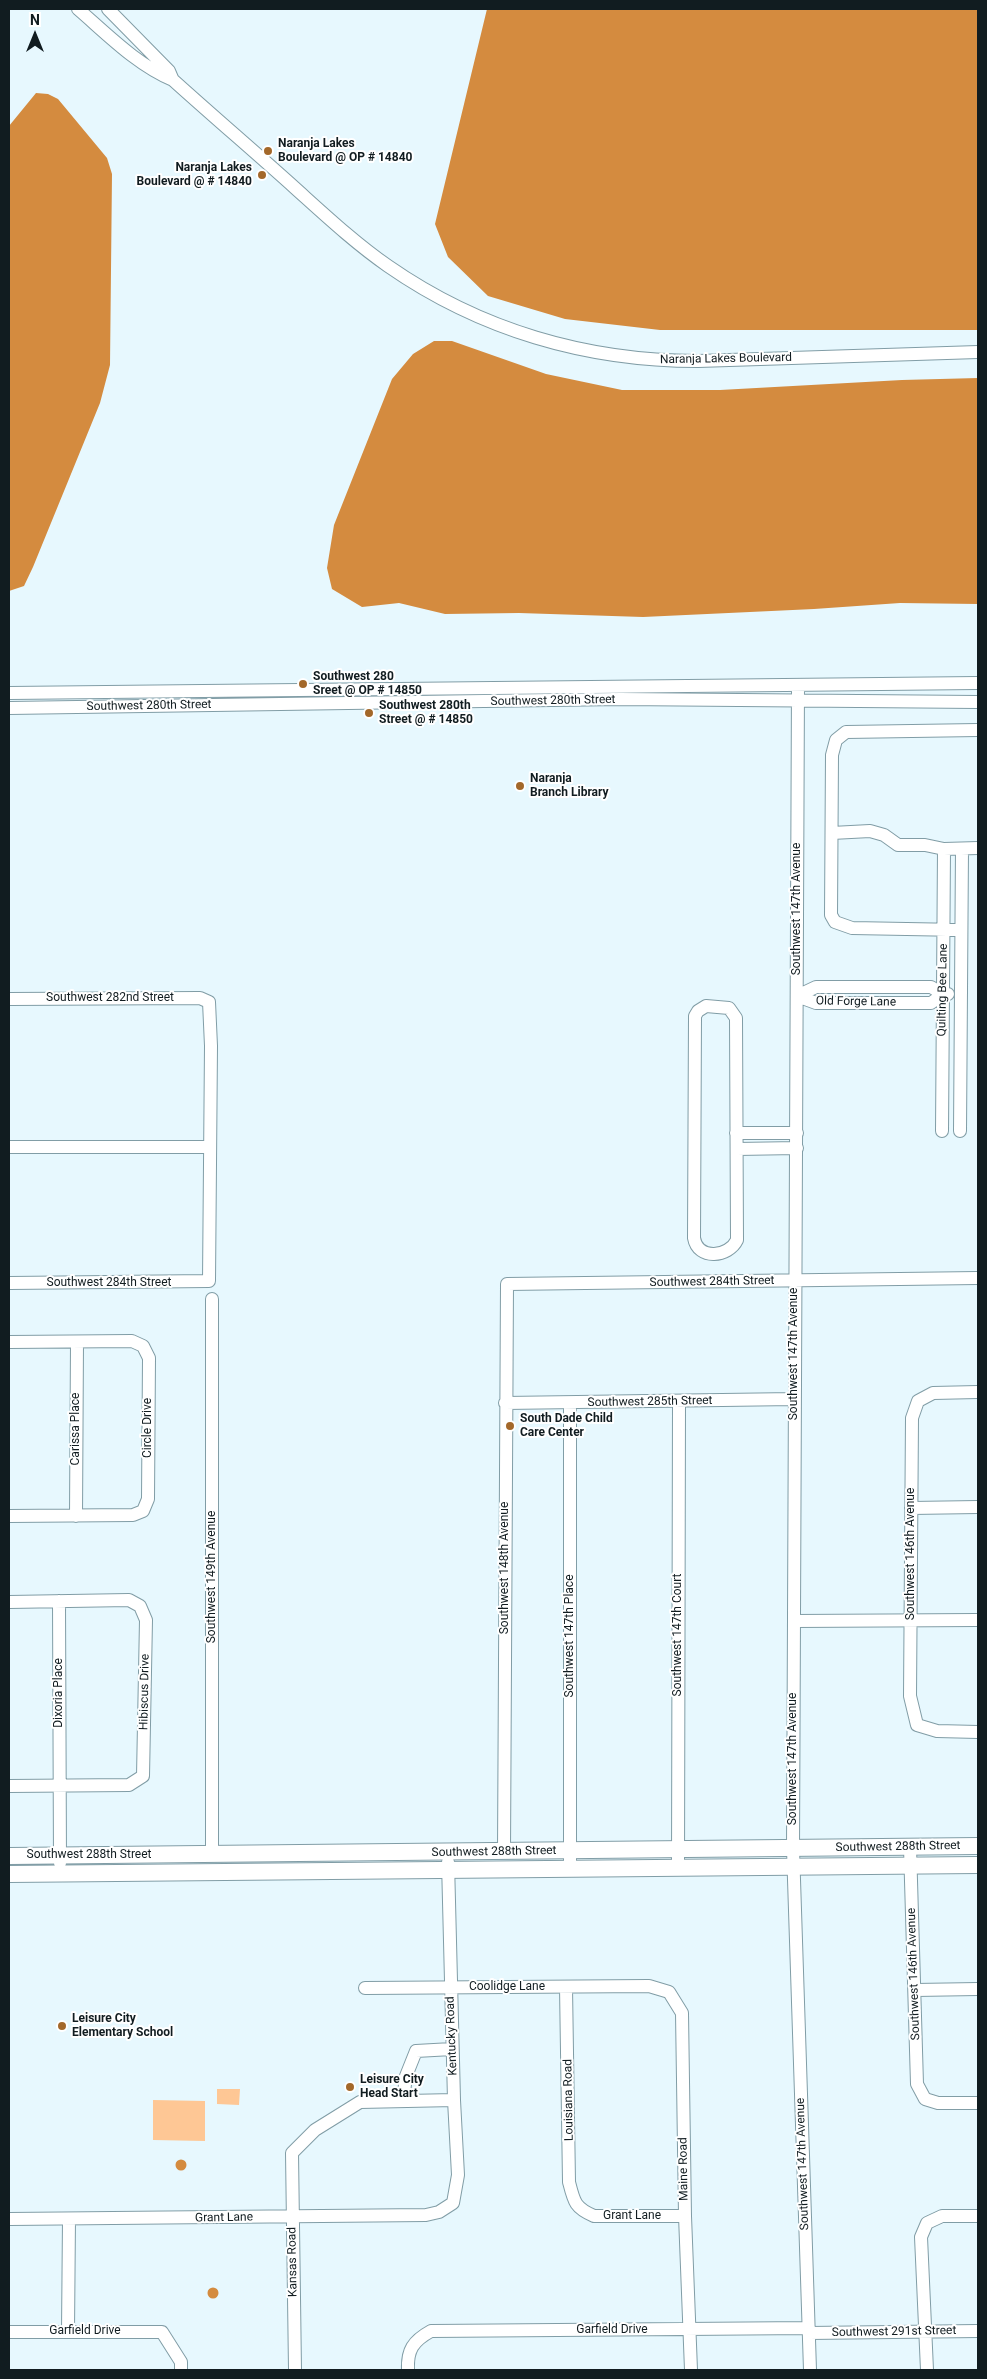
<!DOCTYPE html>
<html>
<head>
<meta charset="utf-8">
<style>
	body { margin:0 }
	#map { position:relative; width:987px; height:2379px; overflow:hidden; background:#e7f8fe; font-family:Roboto,sans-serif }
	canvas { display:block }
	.frame { position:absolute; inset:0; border:10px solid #111c20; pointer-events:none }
	.north { position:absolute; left:10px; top:10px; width:50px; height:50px; -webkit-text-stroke:4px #fff; paint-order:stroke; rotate:0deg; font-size:14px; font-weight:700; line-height:20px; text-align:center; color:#111c20 }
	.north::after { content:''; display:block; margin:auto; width:18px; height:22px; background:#111c20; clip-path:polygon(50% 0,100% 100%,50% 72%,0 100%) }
</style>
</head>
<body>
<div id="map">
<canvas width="987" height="2379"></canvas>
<div class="frame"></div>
<div class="north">N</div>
</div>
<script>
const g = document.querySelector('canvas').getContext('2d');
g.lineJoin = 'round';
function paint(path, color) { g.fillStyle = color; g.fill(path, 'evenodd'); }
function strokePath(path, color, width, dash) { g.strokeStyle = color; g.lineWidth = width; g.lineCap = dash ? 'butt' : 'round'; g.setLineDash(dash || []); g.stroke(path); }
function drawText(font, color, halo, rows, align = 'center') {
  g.font = font + ' Roboto,sans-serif'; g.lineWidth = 4; g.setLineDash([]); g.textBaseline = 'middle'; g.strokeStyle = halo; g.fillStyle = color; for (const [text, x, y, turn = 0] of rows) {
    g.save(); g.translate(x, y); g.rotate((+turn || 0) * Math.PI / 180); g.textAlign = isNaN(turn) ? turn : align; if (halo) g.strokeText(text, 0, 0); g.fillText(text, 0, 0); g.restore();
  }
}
paint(new Path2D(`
	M217 2089H240L239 2105 217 2104Z
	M153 2100 205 2101V2141L153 2140Z`), '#fec795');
paint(new Path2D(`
	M487 9H978V330H660L565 319 488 296 448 257 435 224Z
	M36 93 48 94 58 99 107 158 112 174 110 365 100 403 33 567 24 586 9 591V126Z
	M434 341H452L546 374 622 390H720L902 380 978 378V604L900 603 814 609 643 617 519 613 445 614 399 603 362 607 332 589 327 568 334 525 392 379 413 354Z
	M175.5 2165a5.5 5.5 0 1 1 11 0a5.5 5.5 0 1 1-11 0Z
	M207.5 2293a5.5 5.5 0 1 1 11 0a5.5 5.5 0 1 1-11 0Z`), '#d48b3f');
const minor = new Path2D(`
	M78 9C107 34 137 65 173 80 214 117 255 152 295 188 325 215 355 243 388 266 480 330 586 361 698 361L978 352
	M108 9 169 71 172 78
	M798 685 793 1849 810 2370
	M9 693 978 683
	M9 708 620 699 978 702
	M832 833 870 831 884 835 898 845H925L944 849 978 848
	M961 930 852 928 835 922 831 915 832 755 836 740 846 732 978 730
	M797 996 816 987H931L943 994H948
	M797 996 816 1003H931L943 994
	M9 999 200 998 209 1002 211 1046 209 1281 9 1283
	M706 1006 729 1008 736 1018 737 1240C729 1257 698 1261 694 1238L695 1016 698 1011Z
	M942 1131 944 849
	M960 1131 962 849
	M736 1133H797
	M9 1147H210
	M737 1149 797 1148
	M9 1342 132 1341 143 1346 149 1358 148 1499 143 1511 133 1515 9 1516
	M978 1392 933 1393 918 1401 912 1418 910 1696 917 1725 937 1731 978 1732
	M505 1403 794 1399
	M911 1508 978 1507
	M76 1516 77 1342
	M59 1601 60 1863
	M9 1602 129 1600 140 1606 146 1620 143 1776 129 1785 9 1786
	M794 1621 978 1620
	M910 1847 917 2084 925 2099 938 2103H978
	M504 1851 507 1284 978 1278
	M212 1854V1299
	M678 1868 679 1402
	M570 1869V1403
	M566 1987 569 2182C574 2202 575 2208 594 2216H685
	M365 1988 649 1986 669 1992 682 2013 685 2216 691 2370
	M915 1990 978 1989
	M403 2101 406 2076 416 2051 452 2049
	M9 2219 426 2215 439 2212 453 2203 458 2175 454 2100 448 1862
	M68 2331 69 2219
	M9 2332H162L181 2362V2370
	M809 2333 978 2331
	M295 2370 292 2153 315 2130 360 2102 454 2100
	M408 2370C407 2350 413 2341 431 2331L809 2328
	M927 2370 921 2237 927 2223 942 2216H978`);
const major = new Path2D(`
	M9 1856 978 1846
	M9 1874 978 1865`);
strokePath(minor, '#819da6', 14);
strokePath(major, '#819da6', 18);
strokePath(minor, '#fff', 12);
strokePath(major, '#fff', 16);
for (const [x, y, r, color] of [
	[268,151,5,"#a3682a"],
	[262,175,5,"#a3682a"],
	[303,684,5,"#a3682a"],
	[369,713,5,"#a3682a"],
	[520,786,5,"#a3682a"],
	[510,1426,5,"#a3682a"],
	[62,2026,5,"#a3682a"],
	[350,2087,5,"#a3682a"]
]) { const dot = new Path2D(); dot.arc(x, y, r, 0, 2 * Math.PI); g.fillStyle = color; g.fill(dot); strokePath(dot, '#fff', 2); }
drawText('bold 12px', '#111c20', '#fff', [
	["Naranja Lakes",278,144],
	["Boulevard @ OP # 14840",278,158],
	["Naranja Lakes",252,168,"right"],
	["Boulevard @ # 14840",252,182,"right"],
	["Southwest 280",313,677],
	["Sreet @ OP # 14850",313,691],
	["Southwest 280th",379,706],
	["Street @ # 14850",379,720],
	["Naranja",530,779],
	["Branch Library",530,793],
	["South Dade Child",520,1419],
	["Care Center",520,1433],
	["Leisure City",72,2019],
	["Elementary School",72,2033],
	["Leisure City",360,2080],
	["Head Start",360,2094]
], 'left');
drawText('12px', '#111c20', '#fff', [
	["Naranja Lakes Boulevard",726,359,-1],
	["Southwest 280th Street",553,701,-1],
	["Southwest 280th Street",149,706,-1],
	["Southwest 147th Avenue",797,909,-90],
	["Quilting Bee Lane",943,990,-89],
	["Southwest 282nd Street",110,998],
	["Old Forge Lane",856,1002,1],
	["Southwest 284th Street",712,1282,-1],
	["Southwest 284th Street",109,1283],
	["Southwest 147th Avenue",794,1354,-90],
	["Southwest 285th Street",650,1402,-1],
	["Circle Drive",148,1428,-90],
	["Carissa Place",76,1429,-90],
	["Southwest 146th Avenue",911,1554,-90],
	["Southwest 148th Avenue",505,1568,-90],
	["Southwest 149th Avenue",212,1577,-90],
	["Southwest 147th Court",678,1635,-90],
	["Southwest 147th Place",570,1636,-90],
	["Hibiscus Drive",145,1692,-89],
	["Dixoria Place",59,1693,-90],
	["Southwest 147th Avenue",793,1759,-90],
	["Southwest 288th Street",898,1847,-1],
	["Southwest 288th Street",494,1852,-1],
	["Southwest 288th Street",89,1855],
	["Southwest 146th Avenue",914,1974,-92],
	["Coolidge Lane",507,1987],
	["Kentucky Road",452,2036,-92],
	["Louisiana Road",569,2100,-91],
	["Southwest 147th Avenue",803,2164,-92],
	["Maine Road",684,2169,-91],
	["Grant Lane",632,2216],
	["Grant Lane",224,2218,-1],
	["Kansas Road",293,2262,-91],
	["Garfield Drive",612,2330],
	["Garfield Drive",85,2331],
	["Southwest 291st Street",894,2332,-1]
]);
</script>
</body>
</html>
